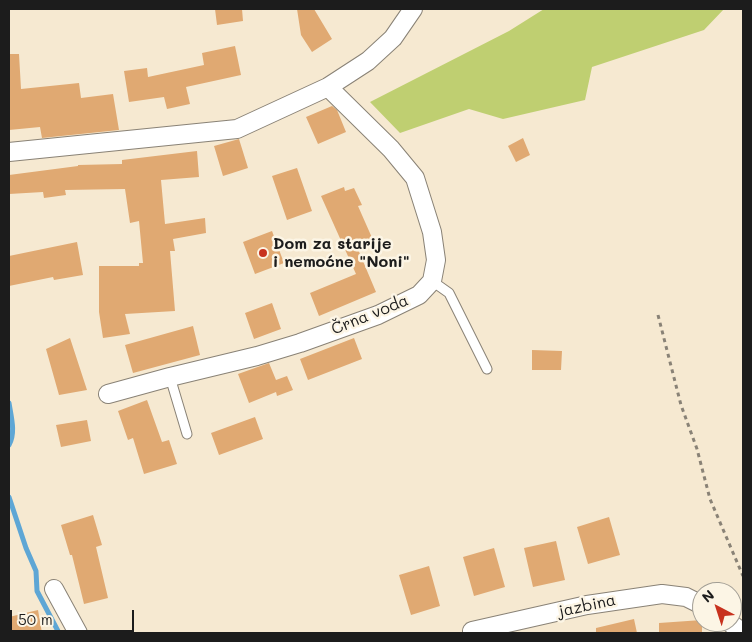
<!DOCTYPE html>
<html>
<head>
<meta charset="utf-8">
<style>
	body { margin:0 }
	#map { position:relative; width:752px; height:642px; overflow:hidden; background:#f6e9d1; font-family:Mali,sans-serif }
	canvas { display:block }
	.frame { position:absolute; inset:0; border:10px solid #1c1c1c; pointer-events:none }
	.north { position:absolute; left:692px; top:582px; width:50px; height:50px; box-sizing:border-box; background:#fcf5e5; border:1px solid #a29e95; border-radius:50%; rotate:320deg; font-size:14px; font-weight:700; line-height:20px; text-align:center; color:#1c1c1c }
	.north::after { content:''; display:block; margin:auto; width:18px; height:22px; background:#c8321e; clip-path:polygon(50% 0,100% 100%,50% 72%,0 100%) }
	.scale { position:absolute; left:10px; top:610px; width:124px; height:22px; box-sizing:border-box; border:2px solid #1c1c1c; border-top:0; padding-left:6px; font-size:15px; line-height:18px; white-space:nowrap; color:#1c1c1c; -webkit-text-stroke:4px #fcf5e5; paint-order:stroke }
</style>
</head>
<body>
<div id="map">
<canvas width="752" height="642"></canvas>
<div class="frame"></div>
<div class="north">N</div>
<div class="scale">50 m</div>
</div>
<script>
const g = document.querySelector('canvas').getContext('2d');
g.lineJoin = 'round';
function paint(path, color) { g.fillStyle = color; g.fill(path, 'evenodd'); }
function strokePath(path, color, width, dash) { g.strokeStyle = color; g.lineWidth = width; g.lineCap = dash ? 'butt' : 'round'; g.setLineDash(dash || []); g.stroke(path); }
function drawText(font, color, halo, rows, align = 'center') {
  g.font = font + ' Mali,sans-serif'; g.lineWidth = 5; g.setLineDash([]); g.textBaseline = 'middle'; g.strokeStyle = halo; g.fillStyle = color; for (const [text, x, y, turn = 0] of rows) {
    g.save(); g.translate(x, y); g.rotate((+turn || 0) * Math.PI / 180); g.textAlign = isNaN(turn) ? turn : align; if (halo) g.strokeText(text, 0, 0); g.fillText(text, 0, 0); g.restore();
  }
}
paint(new Path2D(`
	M544 9H724L704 30 592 67 585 100 503 119 469 109 400 133 370 102 509 31Z`), '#bfcf71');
strokePath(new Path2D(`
	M9 403C11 416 16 433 9 445
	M9 497 26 548 36 571 37 591 59 633`), '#5ea6d5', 5);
paint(new Path2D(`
	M215 9H242L243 21 217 25Z
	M297 9H314L332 39 312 52 301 35Z
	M235 46 241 75 186 87 190 104 167 109 164 97 129 102 124 71 147 68 148 77 204 65 202 53Z
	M9 54H19L21 89 79 83 81 98 113 94 119 130 42 138 40 127 9 130Z
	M332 106 337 110 346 132 318 144 306 117Z
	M523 138 530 155 516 162 508 146Z
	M239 139 248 168 223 176 214 146Z
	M197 151 199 177 161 180 165 224 205 218 206 233 173 239 175 251H170L175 311 125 314 130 334 103 338 99 312V266H139V263H143L139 221 130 223 125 189 65 190 66 195 44 198 43 192 9 194V175L78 166V165L122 164V160Z
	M297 168 312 211 287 220 272 176Z
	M344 187 345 191 354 188 362 205 358 206 373 240 357 247 376 292 319 316 310 293 356 274 321 196Z
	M272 231 284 263 255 274 243 242Z
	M77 242 83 275 54 280 53 277 9 286V256Z
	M272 303 281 329 254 339 245 313Z
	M193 326 200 355 133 373 125 345Z
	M70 338 87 390 59 395 46 349Z
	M354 338 362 359 308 380 300 359Z
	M532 350 562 351 561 370H532Z
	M269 363 276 380 287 376 293 390 277 396 276 392 249 403 238 374Z
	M147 400 162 442 169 440 177 464 144 474 133 438 128 440 118 411Z
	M255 417 263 439 219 455 211 433Z
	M87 420 91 441 61 447 56 425Z
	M93 515 102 545 96 547 108 598 84 604 72 555H70L61 525Z
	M609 517 620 555 588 564 577 527Z
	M556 541 565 580 533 587 524 548Z
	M494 548 505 587 474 596 463 557Z
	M429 566 440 606 411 615 399 575Z
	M38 610 42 633H12L9 617Z
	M634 619 637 633H596V628Z
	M702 620V633H659V623Z`), '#e0a972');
const lane = new Path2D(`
	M432 281 449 293 487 369
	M170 377 187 434`);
const street = new Path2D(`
	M9 152 237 129 328 87 368 61 393 38 413 9
	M108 394 170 377 257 356 300 343 378 315 419 295 432 281 436 260 432 232 415 178 391 149 328 87
	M54 589 78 633
	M729 622 743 633
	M472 631 587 605 662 594 686 597 702 605`);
strokePath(lane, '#898276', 11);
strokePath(street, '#898276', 20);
strokePath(new Path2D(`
	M658 315 681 405 697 449 710 499 743 576`), '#898276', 3, [4, 4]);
strokePath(lane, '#fff', 9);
strokePath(street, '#fff', 18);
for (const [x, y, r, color] of [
	[263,253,5,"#c8321e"]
]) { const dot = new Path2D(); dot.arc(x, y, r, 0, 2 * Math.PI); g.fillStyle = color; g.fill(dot); strokePath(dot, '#fcf5e5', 2); }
drawText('bold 16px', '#1c1c1c', '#fcf5e5', [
	["Dom za starije",273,244],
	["i nemoćne \"Noni\"",273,262]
], 'left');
drawText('16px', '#1c1c1c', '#fcf5e5', [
	["Črna voda",370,315,-22],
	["jazbina",587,606,-12]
]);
</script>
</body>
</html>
